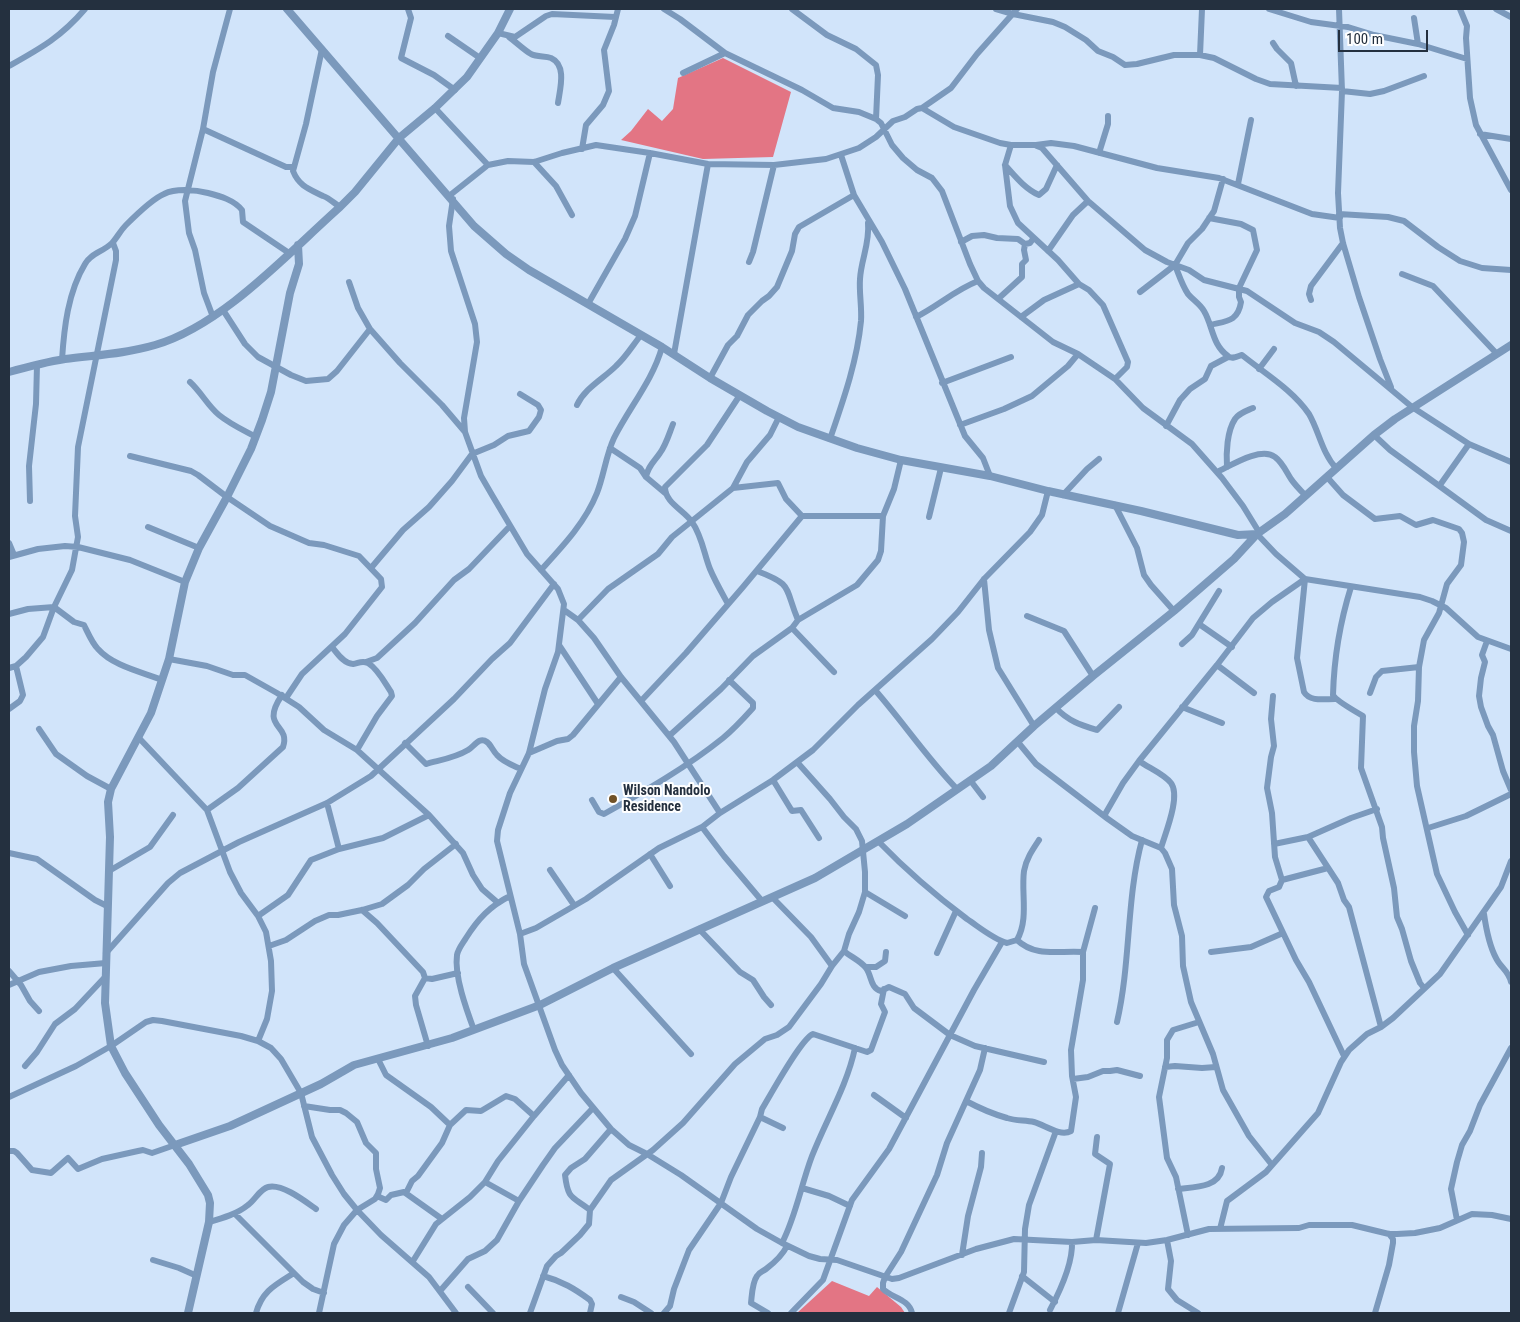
<!DOCTYPE html>
<html>
<head>
<meta charset="utf-8">
<style>
	body { margin:0 }
	#map { position:relative; width:1520px; height:1322px; overflow:hidden; background:#d1e4fa; font-family:"Roboto Condensed",sans-serif }
	canvas { display:block }
	.frame { position:absolute; inset:0; border:10px solid #24303f; pointer-events:none }
	.scale { position:absolute; left:1338px; top:30px; width:90px; height:22px; box-sizing:border-box; border:2px solid #24303f; border-top:0; padding-left:6px; font-size:15px; line-height:18px; white-space:nowrap; color:#24303f; -webkit-text-stroke:4px #fff; paint-order:stroke }
</style>
</head>
<body>
<div id="map">
<canvas width="1520" height="1322"></canvas>
<div class="frame"></div>
<div class="scale">100 m</div>
</div>
<script>
const g = document.querySelector('canvas').getContext('2d');
g.lineJoin = 'round';
function paint(path, color) { g.fillStyle = color; g.fill(path, 'evenodd'); }
function strokePath(path, color, width, dash) { g.strokeStyle = color; g.lineWidth = width; g.lineCap = dash ? 'butt' : 'round'; g.setLineDash(dash || []); g.stroke(path); }
function drawText(font, color, halo, rows, align = 'center') {
  g.font = font + ' "Roboto Condensed",sans-serif'; g.lineWidth = 4; g.setLineDash([]); g.textBaseline = 'middle'; g.strokeStyle = halo; g.fillStyle = color; for (const [text, x, y, turn = 0] of rows) {
    g.save(); g.translate(x, y); g.rotate((+turn || 0) * Math.PI / 180); g.textAlign = isNaN(turn) ? turn : align; if (halo) g.strokeText(text, 0, 0); g.fillText(text, 0, 0); g.restore();
  }
}
paint(new Path2D(`
	M723 58 791 92 773 157 703 159 621 140 631 131 648 109 662 121 673 109 678 78Z
	M832 1281 869 1296 877 1287 901 1307 905 1313H797Z`), '#e37584');
strokePath(new Path2D(`
	M408 9 411 18 401 58 434 75 455 90
	M664 9 680 19 725 53 802 90 833 108 859 112 876 119 881 123 892 145 903 158 917 170 932 178 942 191 970 264 978 281 984 288 1053 342 1078 354 1115 379 1143 408 1192 444 1222 478 1243 506 1259 532
	M792 9 827 35 856 49 876 65 878 75 876 119
	M996 9 1013 14 1053 22 1065 27 1086 40 1098 51 1113 57 1125 65 1137 64 1174 55H1200L1214 58 1256 79 1270 84 1342 88
	M1269 9 1311 22 1348 27 1374 35 1418 44 1467 59
	M1339 9 1342 91 1338 193 1340 228 1343 243 1359 297 1380 359 1391 387
	M1460 9 1467 26 1466 38 1470 98 1476 125 1511 190
	M1496 9 1511 17
	M1414 18 1418 44
	M498 33 515 37 546 16 552 14 615 17
	M448 36 480 58
	M509 37C516 42 524 50 531 54 537 57 545 56 551 58 567 65 560 89 558 103
	M1273 43 1277 49 1291 63 1296 86
	M322 49 306 124 293 171C299 186 309 189 323 196 329 198 334 203 340 207
	M1200 55 1202 9
	M9 66C41 48 61 37 85 9
	M683 73 725 53
	M1342 91 1370 94 1384 91 1424 76
	M435 108 488 165
	M922 108 951 88 977 54 1017 9
	M203 129 286 167H294
	M1480 134 1511 139
	M1011 145 1005 165 1010 206 1018 223 1058 260 1079 284 1089 290 1103 305 1128 362 1127 367 1115 379
	M1037 146 1042 148 1088 201 1145 250 1167 262 1189 270 1204 280 1247 291 1295 323 1319 332 1334 342 1412 407 1469 444 1511 462
	M582 149 586 125 603 105 609 91 604 50 614 25 618 9
	M1099 153 1108 124V116
	M841 155 854 195 882 242 905 289 965 436 983 458 990 476
	M534 162 556 186 572 215
	M1005 165C1015 176 1025 189 1039 195L1046 189 1057 165
	M1238 184 1251 120
	M449 196 488 165 508 161 534 162 562 153 596 145 650 153 708 164 774 165 826 159 859 148 876 137 893 121 905 117 917 109 922 108 954 127 1000 143 1011 145H1036L1051 143 1074 146 1157 168 1219 178 1312 214 1340 218
	M453 199 449 226 451 251 475 324 477 342 464 418 465 432 481 476 492 495 527 554 558 589 564 604 558 652 545 689 529 753 510 793 498 830 497 841 520 934 524 964 555 1050 562 1065 581 1093 611 1129 629 1145 647 1154 681 1175 757 1229 782 1243 809 1256 820 1259 837 1260 892 1279 899 1278 976 1249 1014 1239 1072 1242 1096 1240 1146 1243 1167 1240 1209 1229 1299 1228 1309 1225H1352L1389 1234H1397L1415 1233 1440 1228 1472 1214 1492 1215 1511 1219
	M1339 214 1388 217 1404 221 1438 247 1460 261 1482 268 1511 270
	M1209 218 1241 224 1253 230 1257 250 1239 288V297L1241 302C1238 322 1226 321 1210 325
	M961 242 972 236 984 235 997 238 1018 239 1025 244 1030 243 1033 239
	M1048 251 1073 215 1088 201
	M749 262 753 252 774 165
	M1175 265C1179 275 1182 285 1188 294 1193 300 1200 304 1204 311 1213 326 1212 345 1228 356 1232 360 1238 356 1242 355 1264 373 1293 390 1309 414 1319 431 1322 453 1336 468
	M1402 274 1433 286 1497 354
	M349 282 358 308 370 329 400 363 442 405 465 432
	M1140 292 1175 265 1188 243 1202 229 1214 211 1223 179
	M998 299 1022 277V264L1026 260 1024 250 1025 244
	M1311 300 1309 294 1311 286 1343 243
	M588 304 625 239 635 216 650 153
	M223 310 245 344 258 357 291 375 306 381 328 379 337 371 370 329
	M213 317 204 293 195 250 189 233 185 201 203 129 213 72 230 9
	M916 317C938 306 955 290 978 281
	M1021 317 1044 300 1079 284
	M674 354 708 164
	M62 360C64 328 68 292 85 264 91 253 103 252 112 243 117 238 120 231 126 225 135 216 152 199 164 194 176 188 196 190 208 193 220 196 234 200 242 210L243 222 289 253
	M1259 369 1274 349
	M710 378 728 345 737 336 748 315 762 301 769 296 777 287 792 251 795 234 799 227 854 195
	M190 382C201 392 208 406 219 415 230 424 243 430 256 437
	M942 383 1011 357
	M577 405C585 388 603 379 616 366 626 357 633 345 641 335
	M960 425 1004 409 1032 396 1068 366 1078 354
	M1166 426 1180 400 1190 389 1205 379 1211 366 1228 357
	M1374 435 1390 450 1486 520 1511 531
	M830 439C843 401 857 362 861 321 862 307 859 293 860 279 861 260 870 243 868 223
	M610 448 640 468 646 477 665 493
	M130 456 191 471 198 475 227 497 270 526 309 543 324 545 359 556 381 579 382 587 345 634 302 674 286 698
	M1227 467C1226 453 1227 431 1235 419 1239 413 1246 411 1253 408
	M1217 472C1230 466 1261 446 1275 457 1282 462 1286 471 1291 479 1295 485 1301 491 1306 496
	M646 477C648 466 654 462 660 453 666 445 669 434 673 424
	M1327 477 1343 495 1375 519 1400 516 1416 525 1433 520 1459 529 1462 533 1464 542 1461 565 1447 584 1439 613 1424 640 1419 667 1418 701 1414 726V752L1417 786 1437 874 1455 912 1468 935
	M1440 485 1469 444
	M733 488 778 483 786 499 802 516
	M1063 495 1087 469 1099 459
	M30 501 29 466 36 404 37 365
	M1115 505 1137 548 1144 575 1151 585 1174 611
	M929 517 941 468
	M148 527 199 548
	M1257 534 1276 554 1305 579 1420 597 1432 601 1446 608 1478 637 1511 649
	M9 543 14 555
	M9 557 38 549 65 546 78 547 130 560 185 582
	M371 568 403 530 429 507 452 481 472 454 494 445 508 436 529 431 539 417 541 410 538 405 520 394
	M541 570C562 547 585 523 597 493 604 475 606 455 614 438 629 408 653 380 662 347
	M757 571C794 585 784 587 798 620
	M984 579 989 630 998 668 1034 726
	M1305 579 1297 658 1304 692C1310 702 1324 699 1335 699
	M1351 587C1340 622 1334 658 1333 695 1336 701 1355 711 1363 716L1361 768 1382 827 1383 838 1394 888 1397 917 1402 929 1411 961 1420 983 1424 988
	M728 604C722 593 715 581 710 569 704 554 702 536 692 522 684 510 665 503 665 487L707 445 740 395
	M564 610 578 620 594 638 621 677 674 742 720 813
	M9 614 28 609 54 607 74 622 84 625C88 633 92 643 98 649 113 666 142 672 162 680
	M1027 616 1064 631 1093 676
	M578 620 608 589 658 554 672 537 733 488 747 462 770 435 779 417
	M1199 624 1232 647
	M792 628 834 672
	M1487 641 1482 655 1485 662 1481 678 1479 696 1481 707 1488 726 1493 735 1503 771 1511 790
	M1182 644 1192 635 1219 591
	M559 645 598 704
	M332 647C337 653 344 664 353 664 359 663 362 660 368 663 378 669 385 683 391 692L392 696 377 716 357 750
	M169 659 207 666 233 675H245L277 693 299 707 324 730 357 750 368 760 429 815 463 853 473 875 482 889 497 902
	M366 662 377 658 415 623 454 580 469 569 510 526
	M1217 665 1254 693
	M9 668 16 666 26 657 43 637 54 607 72 570 78 537 75 516 78 447 116 260V251L113 243
	M875 690C903 722 927 758 957 789
	M1370 693 1376 677 1382 671 1419 667
	M1273 696 1271 719 1274 746 1271 757 1267 788 1272 813 1275 857 1282 880 1279 887 1269 891 1266 897 1296 960 1309 982 1344 1056
	M641 701 686 653 743 587 802 516H883
	M1182 707 1222 723
	M1056 708C1068 721 1081 725 1097 730L1119 707
	M9 709 20 701 23 695 16 666
	M39 729 56 754 87 776 111 789
	M669 736 721 689 753 656 792 628 798 620 857 585 878 560 881 551 883 516 894 489 901 460
	M139 738 207 810 230 872 241 893 258 916 266 932 271 961 272 991 267 1019 258 1041
	M1017 741 1036 764 1108 819 1132 836 1161 848 1165 853 1172 869 1174 905 1182 936 1183 966 1191 1002 1213 1054 1223 1090 1249 1136 1272 1165
	M405 743 426 764C440 760 455 758 468 750 474 747 479 736 487 742 491 745 493 751 497 755 503 762 512 765 521 769
	M529 753 557 741 568 739 573 735 621 677
	M1139 761C1149 768 1164 774 1171 783 1181 796 1165 834 1161 848
	M773 780 792 811 801 810 819 838
	M970 780 983 797
	M592 800 599 812 604 814C645 791 687 767 723 738 734 729 744 718 753 708V703L729 680
	M327 803 339 849
	M207 810 238 788 283 747C291 723 259 729 282 695
	M1104 816 1123 783 1139 761 1217 665 1253 618 1272 602 1305 579
	M702 827 724 856 762 901
	M1428 828 1466 816 1511 794
	M1308 837 1351 818 1377 809
	M879 842C906 870 935 895 967 919 979 927 993 939 1007 943L1017 940C1029 919 1021 893 1024 871 1026 859 1033 849 1039 840
	M1274 844 1308 837 1338 883 1344 900 1349 907 1381 1027
	M9 853 37 859 95 900 107 906
	M650 854 670 886
	M550 870 574 905
	M109 871 150 847 173 815
	M1282 880 1328 868
	M865 892 905 916
	M772 897 811 937 832 966
	M362 910 377 923 423 972 425 978 415 996 416 1005 428 1046
	M1484 914C1486 928 1489 945 1496 958 1500 967 1509 971 1511 982
	M258 916 288 895 311 860 339 849 383 838 429 815
	M699 929 740 972 753 980 764 997 771 1005
	M520 934 536 928 586 899 659 848 702 827 720 813 773 780 813 750 858 705 932 639 958 612 984 579 1030 532 1042 515 1048 491
	M1017 940C1036 958 1060 950 1083 952
	M269 946 286 940 315 921 329 915H338L362 910 382 904 408 885 424 869 456 844
	M844 951C851 957 861 961 866 968 872 976 870 988 881 991L889 987 905 994 914 1008 950 1035 975 1046 1044 1062
	M1211 952 1251 947 1283 933
	M106 953 168 883 180 873 239 842 327 803 371 776 454 699 492 659 510 643 554 584
	M937 953 956 911
	M866 967H876L885 961 886 952
	M613 968 691 1054
	M9 971 21 985 30 1001 39 1011
	M425 978 432 979 458 973
	M9 985 39 972 71 966 106 963
	M1117 1022C1131 962 1126 899 1142 840
	M474 1030C467 1011 454 976 457 955 458 949 463 943 466 938 478 919 490 906 510 896
	M378 1059 386 1075 431 1107 450 1125
	M25 1066 37 1052 55 1024 75 1009 106 976
	M1165 1067 1175 1066 1202 1068 1216 1067
	M1073 1079 1088 1077 1103 1071H1110L1117 1070 1140 1076
	M874 1095 906 1118
	M9 1097 76 1066 111 1046 146 1022 153 1020 162 1021 241 1036 258 1041 271 1048 281 1059 301 1093 312 1137 332 1175 344 1194 357 1210 381 1235 429 1277 456 1313
	M966 1101C979 1108 993 1114 1007 1118 1016 1121 1025 1120 1034 1122 1045 1125 1060 1137 1071 1131L1076 1097 1072 1076 1071 1050 1083 980V952L1095 908
	M304 1106 330 1110H340L346 1113 357 1122 366 1143 376 1153V1169L380 1188 378 1194 375 1199 357 1210 344 1225 334 1244 319 1313
	M760 1117 783 1128
	M9 1151H14L17 1153 32 1170 51 1173 68 1158 78 1169 102 1159 138 1151 143 1150 152 1153 175 1145
	M485 1182 519 1201
	M802 1188 829 1196 850 1206
	M1178 1189C1194 1187 1219 1188 1222 1168
	M406 1193 412 1181 418 1176 442 1143 450 1125 466 1110 481 1111 506 1096 515 1099 534 1116
	M377 1196 386 1200 391 1195 404 1192 442 1219
	M590 1210C572 1196 568 1200 565 1175L571 1168 585 1159 611 1129
	M235 1214 303 1282 313 1289 324 1293
	M1457 1220 1451 1189 1457 1162 1462 1145 1470 1131 1480 1105 1511 1048
	M209 1222C223 1218 237 1214 248 1205 255 1200 260 1189 268 1187 282 1183 306 1202 316 1209
	M1220 1229 1227 1201 1266 1172 1318 1113 1341 1062 1349 1050 1367 1034 1381 1027 1393 1018 1440 974 1501 887 1511 861
	M1188 1235 1176 1177 1167 1158 1159 1097 1167 1058V1040L1173 1030 1199 1022
	M1096 1240 1110 1164 1095 1154 1097 1137
	M1167 1240 1171 1261 1168 1289 1177 1300 1198 1313
	M782 1243C796 1216 801 1185 812 1156 826 1120 847 1086 855 1048
	M962 1255 968 1216 981 1167 982 1153
	M153 1260 179 1268 197 1276
	M413 1261 436 1224 470 1197 485 1182 498 1161 534 1116 569 1075
	M543 1276C562 1281 575 1289 590 1300L592 1304 590 1313
	M1022 1276 1055 1302
	M468 1287 493 1313
	M440 1291 468 1259 485 1251 497 1240 519 1201 543 1165 555 1148 593 1108
	M621 1297 634 1302 651 1313
	M1050 1310C1060 1291 1073 1264 1072 1242
	M256 1313C262 1291 275 1285 294 1273
	M530 1313 547 1266 556 1256 561 1253 580 1235 589 1224 590 1210 611 1180 653 1150 683 1123 735 1064 765 1039 777 1035 789 1027 821 984 832 966 844 951 849 934 859 912 865 892V872L862 841 856 829 844 817 830 799 797 762
	M664 1313 670 1306 674 1289 689 1250 721 1203 731 1177 760 1117 762 1109C771 1094 801 1039 813 1034L867 1052 871 1050 885 1012 881 1004 884 989
	M768 1313 751 1303C752 1295 752 1283 757 1276 759 1272 762 1272 766 1269 774 1263 782 1256 787 1246
	M791 1313 823 1280 852 1200 889 1149 974 990 1002 942
	M912 1313C909 1299 892 1298 883 1289V1283L885 1277 901 1252 937 1175 947 1143 980 1070 985 1048
	M1009 1313 1024 1272 1025 1229 1029 1205 1056 1131
	M1118 1313 1138 1243
	M1375 1313 1389 1265 1393 1243V1239L1389 1234`), '#7b99bc', 6);
strokePath(new Path2D(`
	M287 9 474 226 506 254 529 270 662 347 710 378 767 411 798 427 857 448 901 460 990 476 1048 491 1141 511 1238 535 1257 534 1285 514 1374 435 1395 419 1511 345
	M9 372C27 367 46 362 65 359 95 355 125 354 155 345 223 325 287 254 340 207L355 192 399 138 435 108 467 77 498 33 510 9
	M175 1145 230 1126 321 1084 354 1065 452 1038 540 1005 613 968 815 878 907 824 991 766 1034 726 1093 676 1174 611 1234 559 1257 534
	M188 1313 209 1222 210 1203 208 1195 189 1164 159 1125 125 1073 111 1046 105 1003 110 837 108 802 111 789 151 713 169 659 185 582 199 548 227 497 251 449 262 420 271 392 290 293 299 264 298 245`), '#7b99bc', 8);
for (const [x, y, r, color] of [
	[613,799,5,"#715227"]
]) { const dot = new Path2D(); dot.arc(x, y, r, 0, 2 * Math.PI); g.fillStyle = color; g.fill(dot); strokePath(dot, '#fff', 2); }
drawText('bold 14px', '#24303f', '#fff', [
	["Wilson Nandolo",623,791],
	["Residence",623,807]
], 'left');
</script>
</body>
</html>
